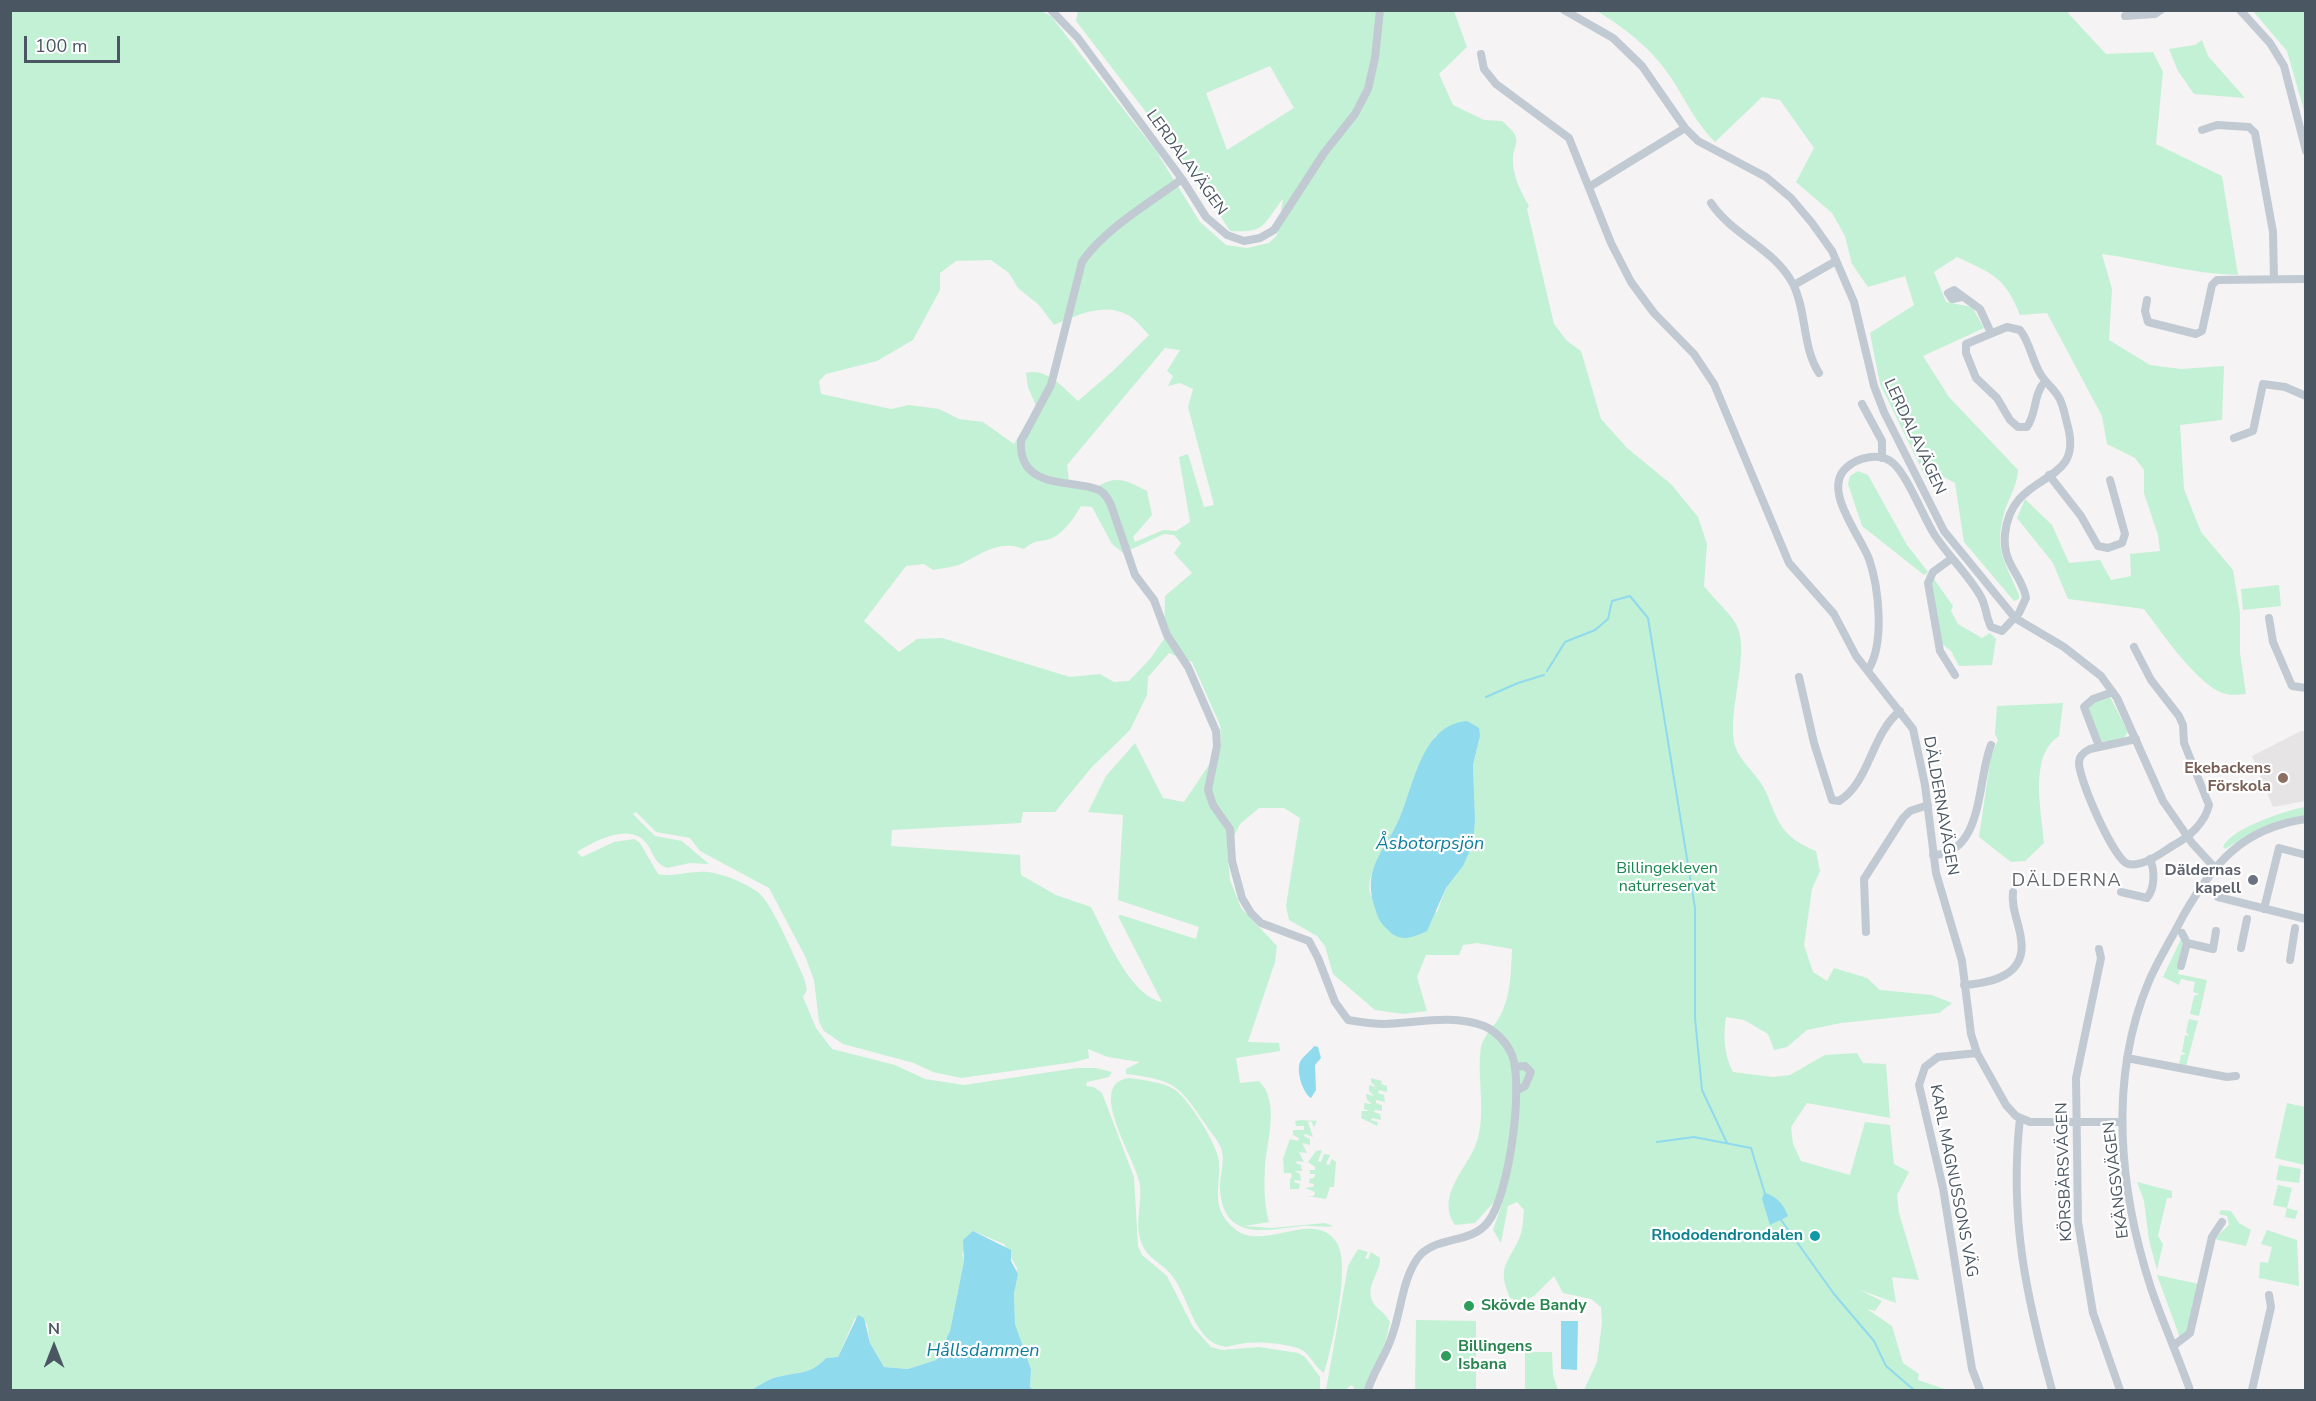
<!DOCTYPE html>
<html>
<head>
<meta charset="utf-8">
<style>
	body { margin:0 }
	#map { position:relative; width:2316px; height:1401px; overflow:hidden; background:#f5f3f3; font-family:"Nunito Sans",sans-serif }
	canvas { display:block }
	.frame { position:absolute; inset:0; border:12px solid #4a5661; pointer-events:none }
	.north { position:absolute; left:24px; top:1317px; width:60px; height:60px; -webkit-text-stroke:4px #fff; paint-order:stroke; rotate:0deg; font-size:16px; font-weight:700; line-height:24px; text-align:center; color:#4a5661 }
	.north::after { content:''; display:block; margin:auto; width:21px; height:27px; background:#4a5661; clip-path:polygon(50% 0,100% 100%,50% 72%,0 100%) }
	.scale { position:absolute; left:24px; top:36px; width:96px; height:27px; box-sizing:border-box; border:3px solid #4a5661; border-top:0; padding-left:8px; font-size:18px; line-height:21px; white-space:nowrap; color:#4a5661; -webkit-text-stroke:4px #fff; paint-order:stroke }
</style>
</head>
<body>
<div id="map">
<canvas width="2316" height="1401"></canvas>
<div class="frame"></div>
<div class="north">N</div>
<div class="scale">100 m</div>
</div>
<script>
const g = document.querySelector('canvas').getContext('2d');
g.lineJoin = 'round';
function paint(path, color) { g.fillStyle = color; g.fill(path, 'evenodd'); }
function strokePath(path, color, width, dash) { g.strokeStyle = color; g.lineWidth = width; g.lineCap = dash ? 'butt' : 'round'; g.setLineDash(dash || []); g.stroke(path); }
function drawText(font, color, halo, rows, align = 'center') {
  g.font = font + ' "Nunito Sans",sans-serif'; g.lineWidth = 4.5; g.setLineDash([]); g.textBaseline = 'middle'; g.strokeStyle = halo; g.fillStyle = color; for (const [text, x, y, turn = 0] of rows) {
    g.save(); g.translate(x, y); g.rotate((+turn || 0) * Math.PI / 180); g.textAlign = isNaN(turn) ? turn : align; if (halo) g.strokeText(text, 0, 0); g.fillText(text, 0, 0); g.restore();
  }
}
paint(new Path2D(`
	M2301 731H2305V801L2273 807 2252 756Z`), '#e6e4e5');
paint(new Path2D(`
	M10 11H1041L1051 16 1156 151 1200 222 1226 245 1247 248 1269 243 1277 235 1283 199C1262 224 1268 233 1230 231L1192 172 1076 21 1078 11H1454L1467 47 1439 74 1453 105 1484 120 1502 121C1527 142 1512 142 1513 162 1513 177 1522 194 1529 206L1527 209 1554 324 1567 341 1581 351 1601 419 1627 448 1671 484 1698 517 1707 544 1704 586C1713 598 1729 612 1736 624 1751 651 1728 707 1734 742 1738 761 1758 774 1766 792 1779 824 1782 837 1816 851L1820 871 1812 889 1804 945 1813 972 1827 981 1834 968 1867 978 1880 990 1932 995 1952 1003 1939 1013 1841 1023 1807 1030 1787 1047 1774 1050 1768 1034 1744 1020 1726 1017C1723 1035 1724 1055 1733 1072L1773 1077 1790 1075 1825 1055 1857 1053 1863 1063 1886 1064 1890 1118 1807 1103 1791 1127 1793 1144 1801 1161 1850 1175 1865 1122 1890 1125 1894 1164 1909 1172 1897 1195 1899 1213 1919 1280 1892 1277 1896 1303 1860 1290 1882 1301 1875 1311 1867 1309 1892 1326 1903 1363 1919 1374 1918 1380 1948 1390H1584L1597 1362 1602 1323 1601 1307 1591 1299 1563 1293 1554 1276 1534 1296 1521 1302 1510 1298C1497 1267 1507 1265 1519 1239 1523 1231 1523 1219 1524 1210L1517 1202 1508 1206 1501 1243 1493 1230 1502 1204 1494 1202 1475 1223 1455 1225C1436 1198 1464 1171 1475 1147 1488 1116 1476 1079 1481 1047 1483 1036 1495 1026 1500 1016 1511 996 1511 971 1512 949L1477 943 1463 945 1459 955H1426L1417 977 1427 1011 1403 1014 1375 1010 1333 974 1325 946 1317 936 1289 920 1286 906 1300 818 1284 808H1259L1240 824 1227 850 1230 880 1241 908 1277 946 1275 962 1248 1042 1279 1043 1280 1051 1236 1058 1240 1083 1259 1081C1280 1101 1267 1141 1265 1166 1264 1185 1264 1204 1269 1222L1244 1226 1272 1228 1325 1223 1333 1226C1324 1228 1312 1225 1302 1226 1266 1230 1224 1242 1220 1190 1219 1176 1226 1162 1221 1148 1218 1140 1211 1133 1206 1125 1179 1085 1175 1080 1126 1074V1069L1140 1062 1108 1057 1088 1049 1089 1058 1075 1062 961 1078 933 1072 914 1063 843 1044 824 1031 819 1022 814 980 805 956 769 888 700 851 690 838 656 832 636 812 633 814 655 836 682 841 709 864 690 863 667 868C656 864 654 856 649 847 633 820 597 840 577 852L582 857 614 842 634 839 640 843 658 874C670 878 692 870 708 872 724 874 750 884 762 896 775 911 795 958 804 978L807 990 803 997 816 1028 832 1049 895 1065 925 1079 964 1085 1077 1068H1096L1112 1072 1109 1077 1087 1082 1086 1086 1094 1087 1102 1093 1134 1177 1138 1246 1142 1255 1167 1276 1193 1327 1211 1347 1222 1350 1259 1347 1298 1353 1305 1357 1320 1377V1390H1033L1030 1387 1031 1369 1015 1324 1014 1293 1017 1268 1004 1244 973 1231 962 1254 964 1261 950 1331 940 1355 936 1360 908 1369 884 1367 870 1343 867 1324 855 1318 838 1357 826 1358C810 1375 797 1372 777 1377 768 1379 759 1386 751 1390H11ZM1270 66 1294 108 1227 150 1206 93ZM991 260 1009 273 1018 288 1039 305 1054 325C1078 315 1103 302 1128 315 1136 319 1143 329 1149 335L1114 370 1078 401C1064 388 1046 367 1026 373L1028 387 1036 406 1014 444 983 422 959 419 939 409 909 405 891 409 821 394 819 381 826 374 877 361 913 340 940 290V273L956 261ZM1165 348 1180 350 1167 371 1173 376 1168 386 1180 383 1193 389 1188 407 1214 505 1204 507 1188 454 1179 457 1190 522 1176 531 1163 530 1135 542 1133 537 1152 515 1147 491C1130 482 1117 474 1099 486L1069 481 1067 465ZM1081 506 1092 507 1112 544 1123 553 1164 534 1174 535 1181 543 1174 553 1192 573 1165 596 1164 639 1150 659 1129 681 1114 682 1100 674 1070 677 942 638 917 639 899 652 864 621 906 566 924 564 933 570C943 568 956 567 965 562 985 551 1002 540 1024 549 1034 541 1034 542 1046 540 1062 537 1073 519 1081 506ZM1169 653 1192 662 1220 725 1221 747 1184 802 1163 798 1135 743 1106 776 1088 812 1123 815 1118 900 1199 927 1196 939 1121 915 1118 916 1162 1002C1129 995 1106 935 1091 907L1056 895 1021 875 1020 855 891 846 892 830 1021 823 1023 812H1055L1091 768 1130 730 1147 695 1148 677ZM1436 735 1480 736 1473 765 1475 819 1463 866 1446 888 1437 912 1371 896C1362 876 1392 837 1399 820 1412 790 1417 764 1436 735Z
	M1597 11H2070L2068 13 2106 54 2153 52 2163 72 2156 144 2222 176 2238 275C2192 274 2147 260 2102 254L2112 289 2109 340 2150 365 2181 369 2224 366 2222 420 2180 425 2184 489 2201 532 2233 570 2240 613V653L2246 694C2237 695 2226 696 2218 691 2191 676 2163 634 2144 609L2068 599 2053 563 2017 518 2025 499 2052 525 2069 563 2100 560 2111 580 2131 576 2130 554 2160 551 2158 535 2144 493V470L2135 458 2107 444 2102 416 2047 313 2020 315C2005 277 1993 274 1957 257L1934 272 1946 302 1972 307 1984 328 1923 356 1949 397 2018 470C2017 486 2010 495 2005 510 1993 550 2005 561 2019 595V599L2014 601 1964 542 1955 483 1940 475 1930 486 1880 384 1870 333 1914 305 1905 276 1868 287 1852 264 1845 236 1832 213 1796 182 1814 148 1780 100 1762 97 1715 142C1697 124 1688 105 1675 84 1656 52 1628 30 1597 11Z
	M2253 11H2305V114L2287 51Z
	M2202 40 2208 56 2245 98 2194 94 2178 71 2169 49 2195 45Z
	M1858 471 1868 475 1907 545 1928 572 1924 575 1862 526 1848 484 1850 476Z
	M1934 579 1953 606 1951 611 1958 624 1982 638 1990 633 1996 639 1992 665 1959 666 1951 651 1941 643 1931 581Z
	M2279 585 2281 606 2243 610 2241 589Z
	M2109 695 2128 732 2123 739 2101 742 2086 709 2088 705Z
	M2063 703 2059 736C2028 756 2042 812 2044 843L2025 861 2011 862 1979 837 1991 756 1998 740 1995 734 1997 706Z
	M2305 807V815L2260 828 2225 849 2223 847C2230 829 2286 810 2305 807Z
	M2181 939 2185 942 2178 974 2207 980 2199 1016 2190 1014 2194 996 2199 994 2193 992 2195 982 2181 979 2179 985 2163 977Z
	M2189 1019 2198 1021 2186 1066 2179 1065 2181 1055 2186 1054 2182 1052 2185 1035 2189 1036 2186 1032Z
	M1129 1078C1144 1080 1161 1082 1174 1089 1188 1098 1218 1145 1219 1162 1221 1188 1209 1208 1235 1229 1263 1253 1315 1207 1337 1243 1351 1266 1332 1348 1324 1373 1313 1366 1310 1350 1294 1347 1278 1343 1256 1341 1240 1344 1233 1345 1228 1348 1222 1346 1216 1345 1210 1341 1206 1337 1189 1319 1186 1292 1170 1273 1161 1263 1147 1258 1142 1244 1134 1225 1142 1205 1140 1185 1137 1160 1084 1084 1129 1078Z
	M1371 1078 1382 1081 1381 1084 1387 1086V1092L1379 1090 1378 1093 1384 1095 1385 1102 1376 1100V1103L1382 1105V1111L1375 1110 1374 1112 1380 1114 1381 1120 1372 1118 1371 1120 1378 1122 1377 1126 1361 1118 1362 1111H1370L1364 1109V1103L1372 1104 1367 1100 1366 1094 1374 1096 1369 1091V1085L1376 1087 1371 1082Z
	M2287 1103 2305 1107V1165L2275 1158Z
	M1301 1120 1317 1121 1314 1127 1311 1121 1308 1122 1313 1137 1305 1134 1304 1136 1310 1139V1145L1302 1143 1307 1153 1299 1152 1304 1162 1297 1161 1296 1163 1301 1165 1302 1171H1295L1300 1174 1301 1181 1295 1180 1294 1182 1300 1184 1299 1189H1290V1179L1292 1177 1291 1173H1284L1283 1159 1290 1139 1298 1141 1299 1138 1293 1135V1130H1304V1126H1296L1295 1121Z
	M1322 1150 1318 1161 1321 1162 1324 1154 1330 1155 1326 1164 1329 1165 1332 1159 1336 1162 1334 1187H1330L1326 1199 1307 1196H1314L1315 1192 1305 1188 1313 1187 1314 1184 1309 1183 1310 1179H1307L1314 1178 1315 1174H1310V1171L1308 1170H1315V1167L1308 1162 1316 1151Z
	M2279 1165 2301 1169 2299 1183 2276 1180Z
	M2137 1182 2172 1191V1198H2167L2158 1236 2163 1244 2157 1270 2149 1240 2144 1201Z
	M2278 1185 2292 1188 2287 1208 2298 1211 2295 1219 2285 1217 2287 1208 2273 1205Z
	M2221 1210 2231 1211 2239 1223 2251 1230 2246 1246 2214 1239 2229 1225 2227 1216 2219 1214Z
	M2267 1230 2297 1240 2299 1286 2259 1278 2260 1262 2268 1263 2272 1247 2261 1244Z
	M1358 1249 1368 1252 1365 1258 1368 1259 1371 1252 1380 1258C1381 1273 1363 1287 1374 1304 1379 1310 1386 1314 1390 1322L1386 1340 1364 1390H1355L1352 1385 1345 1390H1326L1348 1266Z
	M2157 1275 2199 1284 2189 1329 2180 1338Z
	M1416 1320 1476 1321V1390H1415Z
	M1525 1352H1552L1553 1375 1558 1390H1525Z`), '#c3f1d5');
paint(new Path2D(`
	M1467 721 1479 728 1480 736 1473 765 1475 819 1473 844 1463 866 1446 888 1427 931C1412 938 1400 943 1387 929 1379 922 1377 915 1374 905 1362 866 1387 849 1400 817 1415 782 1422 725 1467 721Z
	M1314 1046 1318 1047 1321 1058 1315 1065 1316 1090 1311 1098C1303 1093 1296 1072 1300 1062 1303 1056 1310 1052 1314 1046Z
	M1764 1193C1776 1195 1784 1205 1788 1216L1770 1225 1762 1199Z
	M973 1231 1011 1250V1261L1018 1274 1014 1293 1015 1324 1031 1369 1030 1387 1033 1390H751C759 1386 768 1379 777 1377 797 1372 810 1375 826 1358L838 1357 858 1315 864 1318 870 1343 884 1367 908 1369 936 1360 950 1331 964 1261 963 1240Z
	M1561 1321H1578L1577 1370 1561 1369Z`), '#90daee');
strokePath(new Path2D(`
	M1547 671 1565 642 1595 630 1608 619 1612 601 1630 596 1648 618 1695 908V1018L1702 1090 1727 1143
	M1486 697 1518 683 1544 675
	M1657 1142 1694 1137 1751 1148 1765 1194
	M1779 1217 1834 1294 1874 1341 1886 1366 1914 1390`), '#90daee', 2);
strokePath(new Path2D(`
	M1051 10 1078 38 1182 179 1206 217 1227 235 1244 241 1260 238 1274 230 1324 153 1355 114 1368 89 1375 58 1380 10
	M1564 10 1613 38 1642 66 1685 128 1698 141 1766 177 1791 198 1812 223 1832 251 1854 302 1874 386 1884 412 1944 531 2015 618 2064 647 2101 676 2117 698 2163 801 2192 843 2214 867
	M2240 10 2270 43 2284 66 2306 151
	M2125 16 2155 14 2161 10
	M1481 54 1484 69 1496 84 1569 138 1611 243 1631 282 1654 313 1694 354 1714 384 1789 563 1834 614 1856 656 1913 729 1925 785 1936 873 1962 961 1971 1034 1977 1053 2006 1105 2016 1116 2030 1122H2122
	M2202 130 2217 125 2249 127 2255 133 2273 232 2274 279
	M1182 179C1151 202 1103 230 1082 262L1051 385 1021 441C1018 491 1074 479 1099 490 1105 493 1108 499 1111 505L1135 575 1154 600 1167 635 1188 667 1216 731 1217 746 1208 790 1213 805 1230 829 1232 861 1242 898 1251 913 1261 923 1309 941 1318 958 1335 1002 1348 1020C1360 1022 1372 1024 1384 1024 1417 1023 1452 1014 1484 1026 1496 1031 1507 1043 1512 1055 1524 1086 1509 1196 1488 1222 1471 1245 1434 1235 1417 1259 1402 1281 1401 1312 1392 1336 1386 1355 1373 1372 1368 1390
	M1589 187 1685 128
	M1711 203C1733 236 1774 248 1793 284 1807 312 1802 347 1819 373
	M1794 285 1836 261
	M1962 297 1952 299 1948 293 1954 290 1980 309 1991 333
	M2147 300 2145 311 2148 322 2196 334 2202 331 2212 285 2217 280 2306 279
	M1862 404 1882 441V458
	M2234 438 2253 431 2263 384 2285 387 2306 396
	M2049 475 2081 516 2098 546 2108 548 2122 543 2125 534 2110 480
	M1951 559 1933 572 1928 583 1940 651 1955 675
	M2269 618 2273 642 2292 686 2306 688
	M2134 647 2151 680 2179 716 2183 725 2184 743 2209 805C2205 823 2189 837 2174 845 2161 853 2144 867 2128 864 2114 860 2078 778 2079 762 2079 756 2084 752 2090 749L2136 739
	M1868 670C1885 644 1879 588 1869 559 1860 535 1822 490 1846 468 1858 457 1880 452 1893 463 1907 475 1923 516 1934 534 1948 556 1968 574 1981 597 1986 606 1986 617 1991 627L2002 631 2019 613 2026 598C2022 574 2002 565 2005 534 2012 468 2084 489 2068 427 2065 417 2064 405 2058 396 2053 388 2046 383 2041 375 2032 361 2030 342 2020 330L2007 327 1966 344V353L1976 378 1997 398 2010 420 2018 427H2027C2037 413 2033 395 2045 381
	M1799 677 1814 743 1832 800 1839 801C1870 782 1871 734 1900 711
	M2099 746 2084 707 2093 699 2113 692
	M1933 855C1984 854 1977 779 1991 745
	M2121 892 2147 898C2155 888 2155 871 2150 859
	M2218 897 2306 919
	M2264 909 2279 848 2306 855
	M1866 932 1864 879 1903 818 1910 811 1928 805
	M2187 943 2213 949 2216 931
	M2241 948 2247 919
	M2099 949 2101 958 2076 1078 2078 1222 2093 1313 2120 1390
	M2290 960 2295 928
	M2181 966 2187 943 2182 933
	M1964 985C1992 983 2027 975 2021 939 2019 922 2011 909 2013 892
	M1977 1053 1938 1057 1925 1067 1919 1085 1943 1188 1972 1369 1980 1390
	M2127 1058 2227 1077 2236 1076
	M1515 1067 1525 1066 1531 1072 1525 1086 1516 1091
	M2020 1118C2009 1217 2026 1296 2052 1390
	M2173 1346 2190 1333 2212 1237 2222 1222
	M2190 1390C2178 1356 2163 1323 2151 1288 2119 1190 2108 1078 2149 981 2159 958 2172 938 2183 916 2213 864 2242 828 2306 819
	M2252 1390 2271 1307 2269 1295`), '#c1cad2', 8);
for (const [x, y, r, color] of [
	[2283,778,6,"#8d6e63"],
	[2253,880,6,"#6b7280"],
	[1815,1236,6,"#0f9aa8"],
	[1469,1306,6,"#2e9e5b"],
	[1446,1356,6,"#2e9e5b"]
]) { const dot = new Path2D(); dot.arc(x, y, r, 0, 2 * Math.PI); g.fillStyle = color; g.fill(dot); strokePath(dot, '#fff', 2); }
drawText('16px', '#4a5661', '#fff', [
	["LERDALAVÄGEN",1186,163,54],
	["LERDALAVÄGEN",1914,437,65],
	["DÄLDERNAVÄGEN",1940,806,80],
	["KÖRSBÄRSVÄGEN",2065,1172,-92],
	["EKÄNGSVÄGEN",2117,1180,-97],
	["KARL MAGNUSSONS VÄG",1953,1181,79]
]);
drawText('bold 16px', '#785e54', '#fff', [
	["Ekebackens",2271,769],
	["Förskola",2271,787]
], 'right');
drawText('16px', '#17864f', '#fff', [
	["Billingekleven",1667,869],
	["naturreservat",1667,887]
]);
drawText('bold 16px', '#5b616d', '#fff', [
	["Däldernas",2241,871],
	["kapell",2241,889]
], 'right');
drawText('bold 16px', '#0d838f', '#fff', [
	["Rhododendrondalen",1803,1236]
], 'right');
drawText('bold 16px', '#27864d', '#fff', [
	["Skövde Bandy",1481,1306],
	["Billingens",1458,1347],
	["Isbana",1458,1365]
], 'left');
drawText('italic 18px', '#0c7c9b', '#fff', [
	["Åsbotorpsjön",1430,845],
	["Hållsdammen",983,1352]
]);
g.letterSpacing = '1.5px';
drawText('18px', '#5f6368', '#fff', [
	["DÄLDERNA",2067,882]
]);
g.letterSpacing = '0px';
</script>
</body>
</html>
